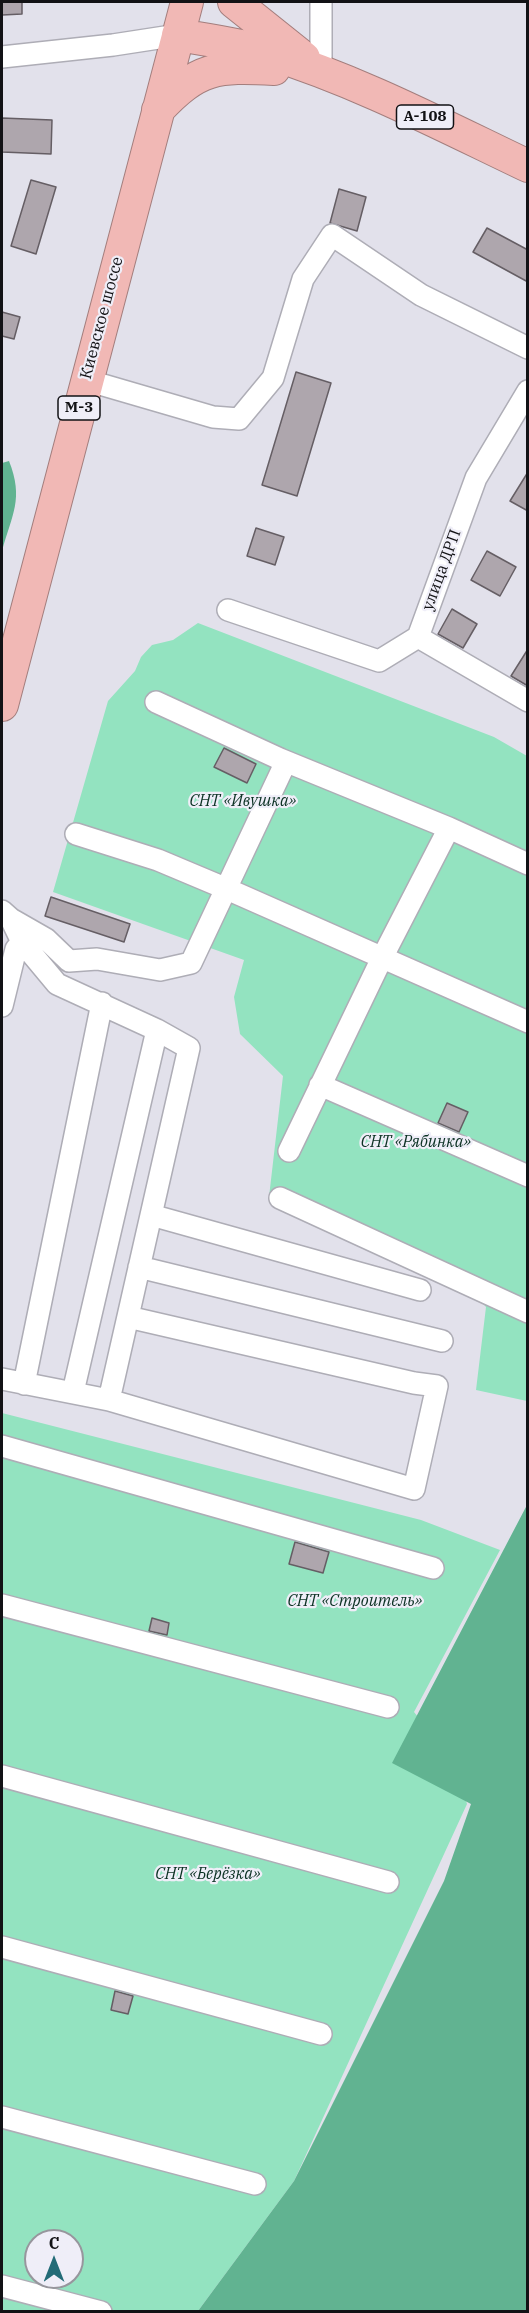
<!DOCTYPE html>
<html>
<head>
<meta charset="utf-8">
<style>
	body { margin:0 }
	#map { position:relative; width:529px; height:2313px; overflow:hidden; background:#e2e1eb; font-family:"IBM Plex Serif",serif }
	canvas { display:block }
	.frame { position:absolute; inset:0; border:3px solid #121215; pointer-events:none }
	.north { position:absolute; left:24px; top:2229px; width:60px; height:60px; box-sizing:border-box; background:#efeef8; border:2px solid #97969d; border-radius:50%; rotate:0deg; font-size:16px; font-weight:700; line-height:24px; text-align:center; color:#121215 }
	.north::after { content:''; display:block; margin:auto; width:21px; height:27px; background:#236b77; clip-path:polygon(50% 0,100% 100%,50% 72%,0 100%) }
</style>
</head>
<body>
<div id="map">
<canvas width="529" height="2313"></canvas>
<div class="frame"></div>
<div class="north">С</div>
</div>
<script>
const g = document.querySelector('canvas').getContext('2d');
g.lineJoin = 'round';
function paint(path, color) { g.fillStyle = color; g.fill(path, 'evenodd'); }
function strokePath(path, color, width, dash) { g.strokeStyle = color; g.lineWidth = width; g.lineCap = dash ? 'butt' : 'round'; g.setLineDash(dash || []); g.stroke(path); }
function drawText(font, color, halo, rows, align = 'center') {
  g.font = font + ' "IBM Plex Serif",serif'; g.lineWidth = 4.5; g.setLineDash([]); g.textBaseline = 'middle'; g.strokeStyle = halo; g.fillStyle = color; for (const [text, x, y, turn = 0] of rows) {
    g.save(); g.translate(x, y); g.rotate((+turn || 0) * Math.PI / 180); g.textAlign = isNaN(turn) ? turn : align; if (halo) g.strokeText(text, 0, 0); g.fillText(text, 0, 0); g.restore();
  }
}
paint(new Path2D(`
	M198 623 494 737 527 756V1401L476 1390 486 1307 475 1295 269 1197 283 1076 240 1034 234 997 244 960 53 892 108 701 135 671 141 657 152 645 173 640Z
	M2 1413 421 1520 500 1550 414 1712 455 1762 467 1804 294 2181 198 2311H2ZM36 2241H72V2277H36Z`), '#93e3c0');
paint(new Path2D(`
	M9 461C24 499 12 514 2 551V463Z
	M527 1505V2311H198L294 2181 444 1881 471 1804 392 1763Z`), '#61b391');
const building = new Path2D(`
	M2 2H22V14L2 15Z
	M2 118 52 120 51 154 2 152Z
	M31 180 56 187 36 254 11 246Z
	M339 189 366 197 357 231 330 223Z
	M487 228 528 250V282L473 252Z
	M2 312 20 317 14 339 2 336Z
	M296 372 331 383 297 496 262 485Z
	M528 472V511L510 501Z
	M256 528 284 537 275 565 247 556Z
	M487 551 516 567 500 596 471 580Z
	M452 609 477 624 463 648 438 634Z
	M528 649V686L511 676Z
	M224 748 256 764 247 783 214 767Z
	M51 897 130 924 124 942 45 916Z
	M447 1103 468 1112 459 1132 438 1123Z
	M295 1542 329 1552 323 1573 289 1564Z
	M152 1618 169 1623 167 1635 149 1631Z
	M115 1991 133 1996 128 2014 111 2010Z`);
paint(building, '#aea6ad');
strokePath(building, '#655e64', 1.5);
const minor = new Path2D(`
	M321 2V71
	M2 57 113 45 178 35
	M86 380 213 417 239 419 273 378 303 279 332 235 421 295 528 348
	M228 610 379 661 418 637
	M418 637 476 478 528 391
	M418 637 528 701
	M280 759 449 828 528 864
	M76 834 158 860 227 889 528 1022
	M2 911 11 919 22 942 57 984 157 1030 73 1392
	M11 919 46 939 69 961 97 959 160 970 191 963 283 768 280 759 156 702
	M2 1006 16 949 22 942
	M320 1085 528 1176
	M289 1151 383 956 449 828
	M280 1198 528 1312
	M151 1215 420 1290
	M139 1267 442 1341
	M2 1379 109 1400 414 1489 437 1386 414 1383 128 1317
	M24 1384 102 1003
	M109 1400 189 1048 157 1030
	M2 1446 433 1568
	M2 1605 388 1707
	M2 1776 388 1882
	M2 1947 321 2034
	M2 2117 255 2184
	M2 2286 101 2312`);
const highway = new Path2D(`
	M234 2 304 58
	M178 35C208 40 239 44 268 53 358 81 442 125 528 166
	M158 110C198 67 217 66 274 69
	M2 705 187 2`);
strokePath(minor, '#aeadb6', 24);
strokePath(highway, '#a37e7d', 34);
strokePath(minor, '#fff', 21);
strokePath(highway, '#f1b8b5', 32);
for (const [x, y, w] of [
	[425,117,57],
	[79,408,42]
]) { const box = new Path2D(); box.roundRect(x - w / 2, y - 12, w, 24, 4.5); g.fillStyle = '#efeef8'; g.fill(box); strokePath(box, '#121215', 1.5); }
drawText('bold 15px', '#121215', null, [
	["А-108",425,117],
	["М-3",79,408]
]);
drawText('16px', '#121215', '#efeef8', [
	["Киевское шоссе",102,318,-75],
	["улица ДРП",442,570,-70]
]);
drawText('italic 16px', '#0b3123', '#efeef8', [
	["СНТ «Ивушка»",243,801],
	["СНТ «Рябинка»",416,1142],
	["СНТ «Строитель»",355,1601],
	["СНТ «Берёзка»",208,1874]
]);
</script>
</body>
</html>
